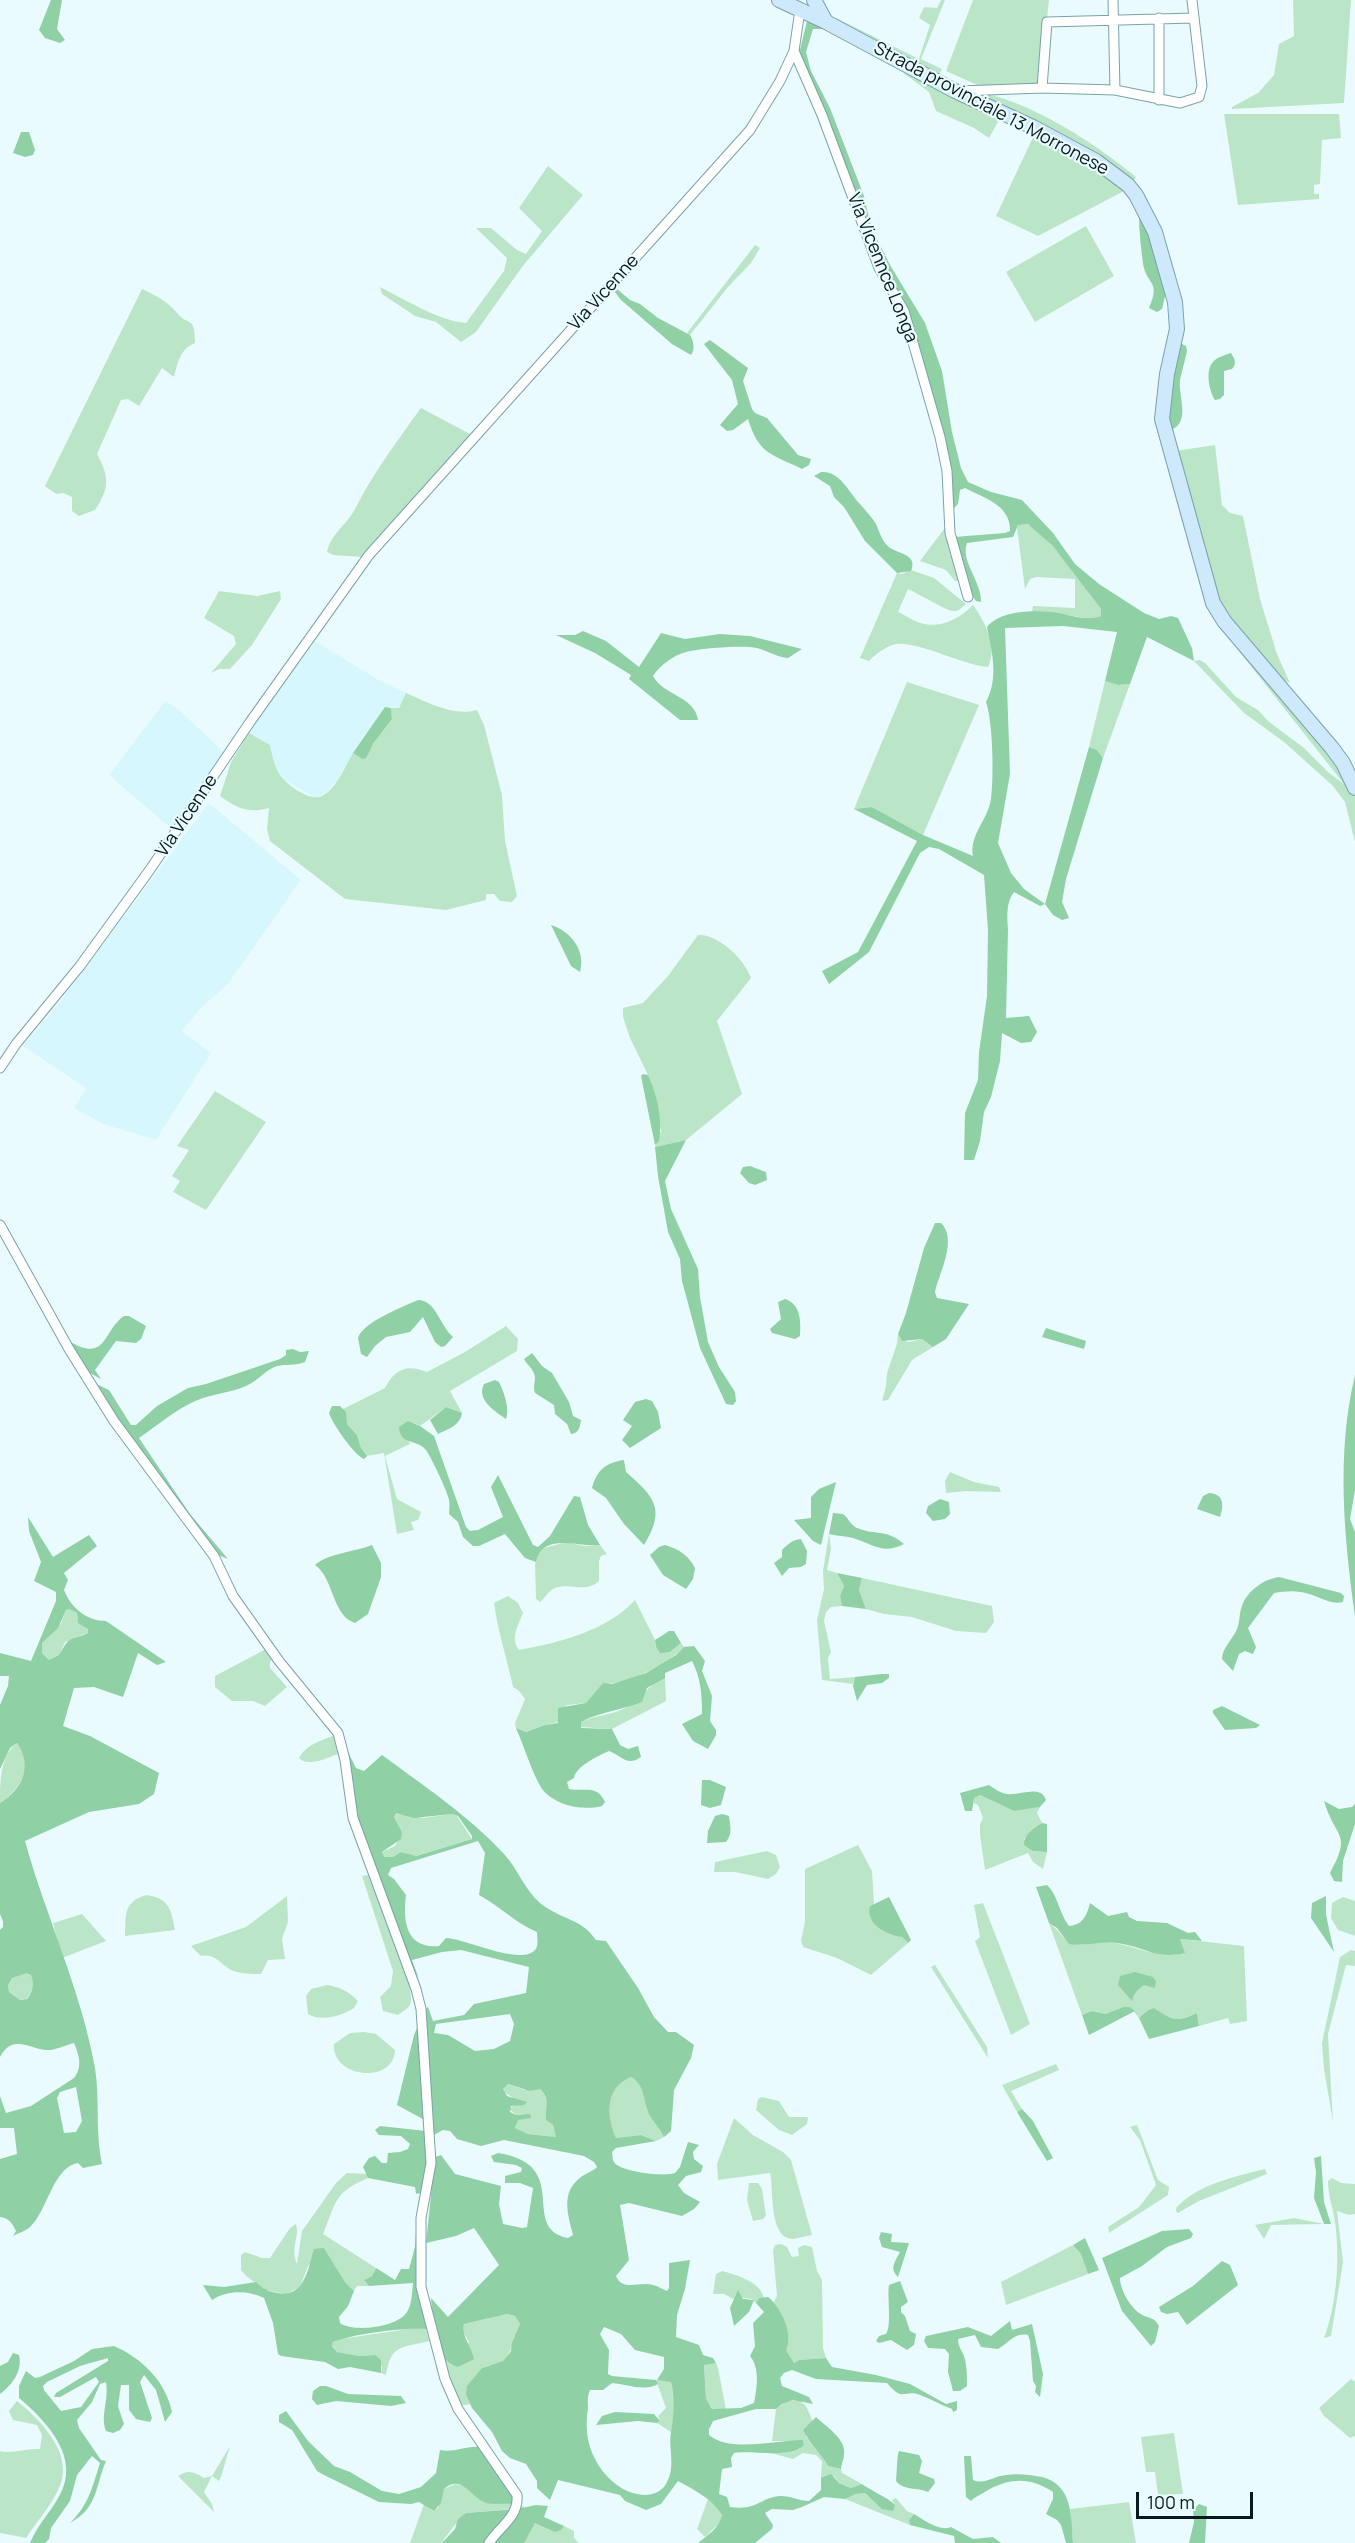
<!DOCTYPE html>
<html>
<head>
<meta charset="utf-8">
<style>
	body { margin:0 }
	#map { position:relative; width:1355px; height:2543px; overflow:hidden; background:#eafbff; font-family:Manrope,sans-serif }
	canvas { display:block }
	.scale { position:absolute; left:1136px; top:2492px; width:117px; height:27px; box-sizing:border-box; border:3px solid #091a1e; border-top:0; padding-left:8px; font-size:18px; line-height:21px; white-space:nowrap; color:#091a1e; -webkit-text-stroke:4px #eafbff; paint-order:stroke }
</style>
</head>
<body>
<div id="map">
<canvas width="1355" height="2543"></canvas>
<div class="scale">100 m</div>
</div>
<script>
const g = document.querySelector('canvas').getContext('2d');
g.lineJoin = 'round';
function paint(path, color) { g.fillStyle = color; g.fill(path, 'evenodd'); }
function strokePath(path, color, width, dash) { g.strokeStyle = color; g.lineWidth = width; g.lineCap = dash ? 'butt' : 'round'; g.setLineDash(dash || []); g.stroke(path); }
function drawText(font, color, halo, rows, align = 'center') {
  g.font = font + ' Manrope,sans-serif'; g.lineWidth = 4.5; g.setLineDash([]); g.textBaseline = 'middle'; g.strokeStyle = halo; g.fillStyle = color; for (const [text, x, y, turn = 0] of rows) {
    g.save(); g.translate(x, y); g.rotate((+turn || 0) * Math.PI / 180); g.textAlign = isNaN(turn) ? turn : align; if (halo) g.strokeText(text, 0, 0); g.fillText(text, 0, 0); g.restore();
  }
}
paint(new Path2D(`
	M315 641 377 679 406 693 399 708 385 707 338 779 323 796 314 797 283 779 277 771 270 745 249 733Z
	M165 701 178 709 225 753 173 830 109 775Z
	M209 803 301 880 228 984 200 1009 182 1031 211 1053 156 1140 103 1124 74 1108 86 1088 23 1046 56 1007Z`), '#d6f7fd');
paint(new Path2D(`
	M941 0H945L921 59 942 69 939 75 833 23 836 18 919 59 930 25 919 18 924 7 937 8Z
	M973 0H1049L1040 86 984 88 946 71Z
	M1293 0H1351L1344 103 1232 109V107L1258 93 1274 75 1279 44 1294 36Z
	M889 62 1001 116 989 138 974 128 936 111 929 92Z
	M974 92C1024 97 1097 144 1136 177L1134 180 1135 183 1097 154 1078 143Z
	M1224 114H1339L1341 138 1322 140 1320 184 1314 185V194H1319V199L1238 205Z
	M1035 133 1070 150 1126 190 1038 236 996 216Z
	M548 166 583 195 522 267 476 332 461 342 436 322 415 316 382 294 380 287C406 300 437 320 466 323L504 271 507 258 476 228H491L517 250 526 254 542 231 519 208Z
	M1086 226 1114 276 1035 322 1006 272Z
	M755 245 760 248 751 263 728 287 690 335 687 333Z
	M142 289C157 296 167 301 177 313 188 327 195 314 195 343 180 349 178 362 174 377L162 368 139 406 128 399 121 400 97 454C109 476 110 488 95 510L79 516 72 511V497L63 493 56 494 45 486Z
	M421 408 472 435 363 557 333 555 327 552C330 535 347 524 355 509 373 473 397 441 421 408Z
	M1215 445 1222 505 1230 513 1243 516 1260 599 1277 654 1290 683 1282 679 1226 611 1212 585 1175 451Z
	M1028 524C1054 540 1082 583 1101 609V616L1091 619 1055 613 1032 612 1033 606 1075 608V579L1036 577 1030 579 1025 589 1017 528 1018 525Z
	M947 525 961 580 955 581 946 570 920 561Z
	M911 570 934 578 966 604C962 607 959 612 953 611 947 611 917 593 908 589L898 612C907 616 916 623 925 624 942 628 962 617 973 605 985 621 998 648 988 667 963 665 917 641 896 644 886 646 876 654 869 661L860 658 897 573 902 574Z
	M219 591 257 596 280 591 281 599 252 645 230 669H219L211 673 236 644 234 636 204 618Z
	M1231 634 1317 734 1352 788 1351 794 1355 796V842L1345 802 1333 786 1284 742 1244 713 1194 661 1200 660 1205 663 1236 697 1258 710 1268 721 1304 748 1328 772 1344 784 1231 641Z
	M1105 681 1118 685 1130 684 1103 758 1097 750 1089 747Z
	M907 682 979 705 923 835 872 807 854 809Z
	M406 693C427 702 454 717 477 710L484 725 502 795 505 841 517 896 512 902 500 901 494 894H486V900L446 910 345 899 270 841 267 829 269 808C248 814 237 808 220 796L231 762 249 733 270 745C272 754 274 764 278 772 284 783 311 804 324 795 338 785 345 767 353 753L362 759 392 719 391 708H399Z
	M698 935C719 934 745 960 751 978L717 1021 742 1094 686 1140 655 1147 661 1131 648 1075 630 1038 623 1017V1008L643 1003 668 976Z
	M215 1091 266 1122 206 1210 173 1192 180 1181 172 1176 189 1150 177 1146Z
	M506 1326 518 1339 517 1351 450 1391 462 1413 446 1407 420 1426 414 1423 409 1443H412L385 1456 397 1499 421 1512 418 1520 411 1522 414 1530 397 1534 384 1453 367 1456 361 1448 357 1435 347 1424 343 1409 385 1388C395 1368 408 1364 427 1372L465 1352Z
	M898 1334 900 1338 908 1342 922 1339 933 1347 912 1360 888 1400 882 1401 886 1386 887 1373 897 1344Z
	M950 1472 974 1482 999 1487 1001 1492 966 1491 946 1493 945 1481Z
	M829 1534 831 1549 827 1570 837 1573 844 1586 840 1596 842 1606 831 1607 826 1612 824 1621 831 1652 828 1658 830 1679 855 1677 853 1684 822 1680 817 1620 824 1589 823 1571Z
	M566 1542 584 1546 600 1545 607 1554 601 1556 599 1561V1581C585 1594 571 1582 555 1588 549 1590 545 1598 540 1602L536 1599 535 1565 537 1555 544 1548Z
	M862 1578 992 1606 994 1622 986 1633 956 1631 912 1617 884 1614 866 1609 859 1590Z
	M508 1596 518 1603 523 1613C518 1626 510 1638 519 1650 559 1643 608 1630 635 1600L655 1640 656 1648 670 1652 681 1643 684 1647C666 1665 628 1684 603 1684L586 1703 567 1705 558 1715V1722L545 1725 526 1732 516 1728 515 1723 525 1699 519 1691 513 1687C507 1659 498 1632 494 1603Z
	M69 1609 77 1613V1618L88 1629V1633L65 1642 59 1655 49 1660 42 1653V1643L61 1623 66 1610Z
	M266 1649 273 1657 270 1662V1668L287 1687 265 1706 253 1701H232L215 1687V1676Z
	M665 1678 666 1701 612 1729 580 1727 581 1722C594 1715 609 1716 623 1709 640 1701 648 1684 665 1678Z
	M335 1735 341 1753C329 1757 309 1768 299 1758 305 1745 323 1740 335 1735Z
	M17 1743C19 1747 24 1752 25 1756 30 1774 14 1794 0 1803 0 1782 0 1755 17 1743Z
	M980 1795 1014 1811 1040 1807 1037 1813 1042 1823 1024 1839 1033 1851 1047 1852 1043 1869 1033 1862 1028 1853 985 1870 980 1835V1824L983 1818 978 1805 973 1803 974 1797Z
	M396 1813 423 1818 452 1814 457 1816 472 1839 415 1856 401 1852 393 1857 384 1858 382 1852 395 1846 402 1832 394 1817Z
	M858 1845 872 1871 874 1904 870 1906 908 1943 871 1975 837 1958 803 1947 801 1941 805 1921V1869Z
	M767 1851 776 1855 780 1867 776 1874 768 1879 735 1872H714L715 1862Z
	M368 1875C377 1899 415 1982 411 2002 409 2009 403 2011 398 2015L383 2011 380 1997 391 1986 393 1971 362 1876Z
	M146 1895C169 1898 171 1909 175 1930L125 1936C126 1915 123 1902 146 1895Z
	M287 1896 288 1922 282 1939 285 1959 268 1960 261 1974C252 1974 240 1974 231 1970 220 1964 215 1953 201 1956L191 1946 246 1927Z
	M1343 1897 1355 1901V1936L1338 1930 1331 1918 1332 1903Z
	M983 1903 1030 2024 1011 2035 975 1941 980 1937 974 1905Z
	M82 1914 106 1941 62 1958 53 1923Z
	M1049 1923C1060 1930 1062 1940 1074 1944 1082 1947 1096 1942 1106 1942 1135 1944 1155 1960 1184 1953L1180 1939 1244 1946 1247 2021 1230 2024 1228 2018 1199 2026 1197 2013C1174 2023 1173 2020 1154 2008L1148 2010 1139 2018 1130 2007 1106 2014 1092 2011 1082 2015Z
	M1351 1950 1355 1951V1966L1346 1965 1328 2034 1333 2122 1324 2069 1322 2043 1340 1957Z
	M935 1965 987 2047 988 2058 931 1967Z
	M26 1972 31 1974C34 1983 33 1992 26 1999L20 2000 9 1992 8 1985 12 1978Z
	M327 1985C340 1987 348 1991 358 2001L354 2008C341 2016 322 2022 308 2014L306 1996 311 1989Z
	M364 2032 376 2034 395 2050C394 2085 331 2078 334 2044L350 2033Z
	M1056 2064 1059 2070 1011 2091 1022 2109 1017 2112 1002 2085Z
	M631 2077C646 2086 642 2101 650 2116 654 2123 660 2129 664 2137L656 2141 641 2135 616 2138C607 2117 604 2088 631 2077Z
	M508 2084 525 2090 540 2089C555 2104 539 2117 553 2125L556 2137 528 2134 515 2128 516 2122 523 2114 516 2115 509 2109 516 2104 524 2105 504 2092 503 2089Z
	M762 2097 779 2101 789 2117H808L807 2124 792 2135 779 2130 756 2110 758 2099Z
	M734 2118 753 2135 783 2152 791 2160 812 2235C806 2236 799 2238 794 2239 768 2240 774 2188 770 2173L718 2180 717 2164Z
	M1137 2125 1158 2180 1169 2187 1168 2195 1109 2233 1108 2227 1139 2207 1156 2185 1140 2140 1130 2127Z
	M1265 2169 1267 2174 1199 2201 1178 2213 1176 2211V2208C1198 2184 1234 2177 1265 2169Z
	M347 2173 368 2174V2178C334 2193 337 2200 323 2234L376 2268 372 2276 364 2280 369 2286H357L354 2291 345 2282 324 2248 308 2266 300 2287 286 2294 265 2290 246 2276 241 2270V2255L245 2252 262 2258H270L290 2228 296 2224C300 2239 290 2246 297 2264L302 2231 336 2183Z
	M1332 2178 1341 2183 1355 2184V2214L1349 2215 1337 2211 1343 2262 1331 2336 1324 2338C1337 2304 1340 2258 1335 2222 1333 2208 1328 2196 1328 2181Z
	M749 2183H758L762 2189 766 2216 763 2219 753 2221 747 2200Z
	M1294 2218 1324 2224 1271 2225 1264 2239 1255 2225Z
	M781 2244 787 2247 792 2257 799 2256 798 2248 804 2245 812 2247 817 2271 822 2280 823 2348 826 2358 799 2360 794 2363 786 2350V2327L774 2302 777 2296 773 2250 775 2245Z
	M1073 2245 1081 2254 1088 2274 1006 2305 1001 2282Z
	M722 2271C736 2275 760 2281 764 2298H759L756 2303 752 2299 736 2297 733 2299 724 2294H713L716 2274Z
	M507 2314 515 2316 520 2324C517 2334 509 2359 501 2362 495 2364 489 2365 482 2368L471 2404 460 2406 448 2376 444 2358 451 2365 469 2342 463 2332 464 2324Z
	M415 2328 426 2329 429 2341C403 2348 391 2343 386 2375L381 2373 382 2367 375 2355 359 2356 337 2352 332 2345 333 2342 340 2339Z
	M716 2363 718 2368 726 2410H713L706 2398 704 2364Z
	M1351 2379 1355 2382V2436L1350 2438 1324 2416 1319 2408Z
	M656 2380 671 2381 675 2410 671 2432 657 2423 660 2421 658 2416 666 2408Z
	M799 2400 806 2406 813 2422 806 2437 814 2444 828 2466 841 2469 842 2473 862 2484 851 2488 839 2483 834 2476 821 2478 822 2461 816 2455 803 2453 793 2459 771 2453 799 2449 804 2445 803 2441H772L776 2409 787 2401Z
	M17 2401C39 2418 72 2452 61 2483 53 2504 38 2520 26 2538L0 2533V2451C14 2454 25 2448 40 2449L42 2435 37 2425 13 2420 9 2411Z
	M1174 2433 1183 2494 1158 2495 1155 2472H1146L1141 2437Z
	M230 2446 221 2477 219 2481 212 2476 204 2492 212 2504 214 2512 178 2476C188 2469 195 2472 204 2478L212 2476Z
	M455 2484 464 2486 486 2503C499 2503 514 2499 525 2508L466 2513C461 2517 445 2537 442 2543H410L424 2504 433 2511 438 2508 444 2489Z
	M865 2493 875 2502 895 2505 892 2500 896 2498 907 2511 914 2514 909 2520 910 2525 845 2499 856 2494Z
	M708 2499 718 2507 722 2515 720 2522 705 2537 697 2529Z
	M1129 2502 1136 2543H1073L1070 2509Z
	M538 2522 550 2530H561L564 2526 574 2531V2538L579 2543H524L532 2525Z`), '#bae6c7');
paint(new Path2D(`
	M51 0H62L57 29 65 40 60 43 45 38 39 30Z
	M807 21 823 29H813L806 52 811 71 830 108 864 196 871 227 890 265 925 323 942 371 952 432 961 468 968 482 991 492 1022 500 1053 533 1075 564 1099 584 1144 613 1159 619 1171 616 1178 618 1192 648 1194 661 1147 637 1130 684 1118 685 1105 681 1117 632 1063 626 1005 628 1010 774 998 843 1011 873 1024 889 1045 904 1089 747 1097 750 1103 758 1066 879 1062 902 1069 918 1062 920 1053 915 1045 904 1040 906 1014 892C1006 902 1007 917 1008 929L1006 1018 1029 1016 1037 1032 1031 1042 1021 1043 1002 1033 1000 1061 991 1097 984 1112 980 1141 974 1160H964L965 1113 978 1080 979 1052 987 996 988 930 984 875 939 849 929 847 920 853 869 952 829 984 822 971 858 952 917 841 854 809 872 807 923 835 973 856C969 835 988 820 991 799 994 777 993 722 986 702 999 678 992 652 987 627 1002 609 1037 610 1059 613 1073 616 1086 621 1101 616V609L1053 546 1028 524 1018 525 1013 537 967 543C960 561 982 582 981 602L976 601 971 594 954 537 1005 533 1010 531C1011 505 984 498 965 488L960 490 958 504 952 510 937 416 914 326 903 299 881 263 799 54Z
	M21 132H29L35 150 33 155 25 157 13 153Z
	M1144 214 1167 288 1162 309 1157 312 1149 308C1161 280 1147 286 1143 264 1141 247 1139 232 1139 216Z
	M617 289 630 300 640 304 658 318 690 335C694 341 695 350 691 355L672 344 621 300 615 292Z
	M710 340 748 368 743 381 752 409 755 413 767 418 798 455 811 459 809 465 802 469C772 454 759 455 748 419L733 430 727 431 720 425 738 404 732 380 704 344Z
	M1178 342 1186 346 1187 351C1185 361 1182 370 1180 380 1178 396 1191 422 1171 430L1167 407Z
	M1231 353C1235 360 1237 363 1232 369L1224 371V395L1220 399 1215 400C1209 391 1205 370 1213 362 1217 357 1225 355 1231 353Z
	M821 472C840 471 848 491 859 503 865 510 871 516 876 524 880 533 882 542 890 548 900 554 918 555 911 571L897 573 865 541 844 507 834 497 830 486 814 476Z
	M583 631 606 641 639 667 661 633 685 639 720 634 750 636 802 649 788 658C777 657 768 651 757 648 743 645 701 648 686 652 674 655 659 666 653 676 662 695 695 696 698 720H680L629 679 631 675 595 653 556 635H575Z
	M385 707 391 708 392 719 373 744 366 758 362 759 353 753Z
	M551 925C571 931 586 951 580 972L571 966Z
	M643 1074 648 1075C657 1095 663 1119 659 1141L655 1145 641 1076Z
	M686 1140 665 1181 671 1209 698 1269 700 1297 708 1342 719 1367 735 1392 736 1401 733 1405 726 1404 700 1348 682 1281 680 1259 668 1232 658 1176 655 1147Z
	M750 1166 766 1172 767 1180 755 1185 749 1183 740 1173 743 1167Z
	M935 1223H941C958 1240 939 1273 935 1292L937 1298 969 1304 946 1339 933 1347 922 1339 902 1341 898 1334 906 1313 924 1248Z
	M785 1299C801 1304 801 1322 800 1336L795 1339 772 1333 770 1329 781 1319 778 1302Z
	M418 1300C436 1300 440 1326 453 1337L445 1346 441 1347 435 1342 423 1317 410 1332 386 1337 375 1346 367 1357 361 1354 358 1338C363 1322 402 1307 418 1300Z
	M124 1316H129L146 1326 141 1339 136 1343 116 1341 95 1370 101 1379 88 1372 69 1341C107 1364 103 1330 124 1316Z
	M1046 1328 1086 1341 1084 1349 1042 1337Z
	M293 1349 300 1352 309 1351 305 1362C295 1366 286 1364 277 1366 265 1370 258 1381 246 1386 228 1394 207 1394 189 1404 172 1413 155 1427 139 1438L190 1514 228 1559 218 1555 155 1468 134 1442 94 1383 109 1390 131 1425H136L157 1406 188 1388 206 1384 280 1359 286 1355V1350Z
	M532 1353 542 1366 552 1373 569 1402 573 1416 581 1420C580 1427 579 1433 571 1434L567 1424 555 1414 554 1405 535 1393C533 1387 535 1383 535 1377 534 1369 527 1365 524 1359Z
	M1355 1375V1490L1350 1519 1355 1532V1616C1344 1537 1336 1454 1355 1375Z
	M495 1380 499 1382C504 1392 510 1409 506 1419 495 1411 476 1400 484 1384Z
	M646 1399 652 1401 658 1412 661 1428 630 1448 622 1440 632 1426 623 1420 635 1402Z
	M332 1406H340L346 1412 347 1424 357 1435 361 1448 367 1456 364 1459C354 1455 332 1423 329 1413Z
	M446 1407 462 1413C460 1426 448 1429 438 1434L430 1420Z
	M408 1421 420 1426 434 1436 466 1527 470 1531 478 1530 503 1517 491 1487 498 1475 533 1545 538 1547 550 1536 574 1496 580 1497 588 1525 600 1545C580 1548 543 1531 536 1562L525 1558 505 1534 479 1546H473L463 1537 458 1522 449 1514C449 1509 450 1504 449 1500 448 1493 430 1454 425 1449 416 1439 400 1445 399 1427Z
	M624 1460 626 1472C653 1496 667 1508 644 1545L624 1524 606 1498 592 1488C597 1470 605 1463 624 1460Z
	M836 1482 821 1545 813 1541 794 1520 811 1518V1497L819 1489Z
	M1209 1493C1224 1494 1224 1505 1220 1517L1197 1509 1203 1496Z
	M940 1499 949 1502 950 1514 945 1519 933 1521 926 1513 928 1506Z
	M833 1513 843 1514C849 1518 850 1525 857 1528 876 1536 885 1528 904 1544 883 1555 873 1544 853 1538 845 1536 837 1536 829 1534Z
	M28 1517 53 1557 89 1535 97 1546 64 1573 68 1580 64 1590C71 1608 87 1621 106 1621L166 1662 157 1665 138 1653 123 1697 94 1687 74 1688 63 1726 90 1736 159 1773 154 1794 139 1804 89 1812 25 1841C46 1917 81 1990 95 2068 100 2099 95 2132 102 2164L83 2168 78 2163C53 2167 47 2212 30 2227 26 2231 18 2233 13 2236L16 2231C12 2223 9 2218 0 2217V2159L17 2154 14 2128H0V2096L6 2113 31 2106 74 2078C83 2067 79 2055 74 2043 66 2045 54 2051 46 2050 28 2048 12 2034 0 2057V1930L3 1927V1921L0 1914V1803C23 1789 33 1765 17 1743L10 1748 0 1769V1705L8 1686 9 1676H0V1653L31 1661 56 1601V1592L34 1581 41 1562 29 1531ZM69 1609 77 1613 78 1623 88 1629V1633C67 1643 72 1633 59 1655L49 1660 42 1653V1643L58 1628 66 1610ZM27 1973 31 1975C34 1983 33 1992 27 1999L20 2000 9 1992 8 1985 12 1978ZM76 2087 82 2121 76 2132 64 2133 57 2098 60 2092Z
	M801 1539 807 1551 806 1564 801 1567 789 1568 782 1576 774 1563 782 1557V1550C788 1544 792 1540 801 1539Z
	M372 1545 381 1563V1577L368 1614 355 1623C332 1616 334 1578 315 1565 329 1553 354 1552 372 1545Z
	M665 1545C679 1549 689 1556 695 1568L693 1579 686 1589 663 1575 650 1555 659 1547Z
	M837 1573 862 1578 859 1590 866 1609 842 1606 840 1596 844 1586Z
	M1279 1577 1341 1593 1344 1596 1343 1602C1331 1605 1320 1597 1309 1594 1298 1590 1286 1591 1274 1593L1248 1628 1256 1647 1253 1654 1245 1651 1239 1654 1233 1671 1222 1659C1222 1648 1233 1639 1237 1629 1240 1622 1239 1613 1242 1606 1247 1591 1264 1579 1279 1577Z
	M669 1631H674L681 1643 670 1652 660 1653 656 1647 655 1640Z
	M694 1646 705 1661 702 1671 712 1696 710 1721 716 1730V1735L708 1749 693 1741 682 1724 702 1714C702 1695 701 1678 692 1661L665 1673V1678L647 1688 642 1702C622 1710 599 1712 581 1722V1728L612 1729 620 1745 628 1749 638 1746 641 1757C627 1767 622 1756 609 1751 598 1756 576 1766 574 1778L567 1782 569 1789C585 1792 597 1784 605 1802L602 1806C583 1811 555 1806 542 1789 532 1773 524 1746 516 1728L526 1732 545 1725 558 1723V1708L586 1703 603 1683 612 1684 646 1673 676 1655 684 1647Z
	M882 1674H889V1678L882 1683 867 1685 857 1701 853 1686 855 1677Z
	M1222 1706 1260 1725 1256 1728 1225 1730 1213 1713V1710Z
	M346 1748 356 1768 364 1771 382 1755C424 1786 469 1816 504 1854 518 1869 524 1889 540 1903 561 1920 581 1918 596 1940L606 1941 638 1988 654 2017 668 2032H676L694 2045 691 2058 674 2090 671 2131 664 2137C660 2129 654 2123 650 2116 642 2101 646 2086 631 2077 604 2088 607 2117 616 2138L641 2135 656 2141 616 2148 612 2152C613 2156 612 2159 614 2162 620 2172 664 2177 675 2173L680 2167 688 2142 699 2145 693 2152 694 2159 703 2166 701 2172 686 2176 678 2185 684 2193 700 2202 694 2209 682 2216 629 2203 620 2205 629 2260 616 2276C622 2292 640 2281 653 2285 658 2286 662 2289 667 2291L669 2288V2263L690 2260 685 2289 677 2315 676 2337 699 2345 703 2355 713 2358 716 2363 704 2365 706 2398 712 2409 741 2408 754 2403C757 2388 760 2368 750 2356L755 2346 753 2323 764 2312 756 2303 759 2298 768 2297C781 2307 794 2335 786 2350L794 2363 799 2360 826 2358 832 2367 876 2375 910 2384 946 2404 957 2401V2410L953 2412 952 2409C941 2405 931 2399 920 2395 903 2389 904 2403 887 2383L816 2379 792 2370 784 2373 780 2378 782 2386 809 2397 813 2404 793 2400 782 2404 776 2409H756L713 2421 709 2429V2435C729 2453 778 2440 803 2440L804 2445C791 2459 752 2450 734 2453L731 2458 732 2467 722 2469 719 2494 727 2497 730 2507C758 2511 760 2497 781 2496 791 2496 799 2501 809 2501L821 2490V2478L831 2474 839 2483 851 2488 862 2484C870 2490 892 2500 895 2505L893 2511 882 2509 865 2493 856 2494 845 2499 824 2497 802 2507 793 2510 772 2509 765 2513 773 2525 772 2529 755 2543H698C708 2535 719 2528 722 2515 713 2499 694 2490 678 2481L661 2504 646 2510 625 2501 620 2495 558 2480 550 2500 537 2488V2481L526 2464 510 2458 502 2451 492 2432 472 2408 466 2394 467 2386 482 2368 503 2361 511 2351 512 2343 520 2324 515 2316 507 2314 464 2324C461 2336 472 2347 474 2359L458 2367C453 2365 449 2364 446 2360 438 2349 432 2312 431 2298L448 2317 499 2265 474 2228 456 2236 426 2243 435 2157 441 2155 455 2174 501 2186 499 2204 503 2224 522 2228 527 2227 533 2188 520 2183H505V2176L521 2172 522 2168 516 2165 494 2162 491 2156 498 2153C574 2165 518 2228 568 2238L573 2235C568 2214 560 2193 581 2177 586 2173 592 2172 597 2167L594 2162 584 2156 504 2140 481 2146 457 2139 450 2131 443 2130 432 2136V2127L421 2118 397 2105 414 2035 425 2009 428 2007 433 2021 464 2015 474 2004 526 1993 529 1967 461 1950 442 1952 412 1960 419 1979 406 1954 358 1824ZM396 1813 414 1818 452 1814 458 1816 472 1836V1839L416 1856 401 1852 393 1857H384L382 1852 401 1839 402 1832 394 1817ZM478 1841 485 1853 479 1895C500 1906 515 1923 537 1932 537 1937 539 1946 535 1950 520 1966 467 1939 446 1938L439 1946C405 1949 403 1920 406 1895L394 1879 388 1875 391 1868ZM510 2014 514 2024 510 2041 494 2049 475 2051 448 2035 434 2033 436 2024ZM508 2084 530 2091 540 2089C551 2100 545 2106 546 2120L553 2125 556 2137 528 2134 515 2128 518 2120 531 2118 530 2114 516 2115 510 2112 511 2106 524 2105 527 2102 507 2096 503 2089ZM604 2327 621 2334 635 2350 664 2357V2369L657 2380 671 2382C675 2400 674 2414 671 2432 668 2448 676 2466 667 2482 663 2491 654 2495 644 2495 613 2493 589 2461 587 2431 586 2423 587 2416 588 2408 588 2401 587 2397 590 2390H603L612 2383C627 2384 644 2392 658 2384L656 2380 612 2376 608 2374 609 2350 600 2334Z
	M702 1780H710L726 1787 721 1805 710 1808 701 1805Z
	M989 1785C995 1789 1000 1793 1007 1794 1021 1796 1040 1784 1046 1800L1040 1807 1014 1811 980 1795 974 1798 972 1811H965L960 1793Z
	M1324 1801 1339 1809 1352 1807 1355 1804V1824L1343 1861 1342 1882 1334 1881 1330 1873C1353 1832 1335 1839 1324 1801Z
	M722 1814 729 1816C730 1826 733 1833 726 1842L707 1843 708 1831 715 1816Z
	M1042 1823 1047 1824V1852L1033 1851 1024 1845C1024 1834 1033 1829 1042 1823Z
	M1047 1885C1058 1895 1059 1913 1069 1926 1083 1925 1087 1915 1090 1903L1108 1916 1127 1912 1129 1917 1137 1921 1167 1923 1188 1933 1195 1932 1202 1941 1180 1939 1185 1953C1154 1960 1144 1946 1116 1943 1100 1941 1084 1947 1069 1944L1057 1928 1049 1923 1036 1887Z
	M1326 1896V1915L1334 1952 1311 1918 1312 1903Z
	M889 1897 911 1940 908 1943 902 1937C887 1935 865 1924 870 1906Z
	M1135 1972 1153 1977 1156 1981 1155 1988 1144 1985C1137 1990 1134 1993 1132 2001L1118 1985 1120 1976Z
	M1124 2007H1130L1135 2011 1089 2035 1082 2015 1092 2011 1106 2014Z
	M1154 2008C1173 2020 1175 2023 1197 2013L1199 2026 1149 2039 1139 2018 1148 2010Z
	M1022 2109 1033 2121 1053 2158 1047 2161 1017 2112Z
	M380 2126 426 2131 429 2162 424 2192 416 2194 415 2187 368 2178 363 2167 369 2158 375 2156 382 2163H387L388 2153 400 2152 408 2149 410 2144 401 2136 379 2135 375 2130Z
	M1321 2156 1324 2202 1331 2224H1324L1314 2198 1316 2172 1314 2158Z
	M417 2219 426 2329C405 2327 352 2334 333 2342L332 2346 337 2352 359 2356 375 2355 381 2360V2373L350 2367 338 2369 325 2362 281 2356 278 2354 273 2323 264 2298C248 2290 227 2290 212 2300L203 2285 224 2287 256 2282C263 2289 269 2292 278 2293 305 2298 308 2268 314 2249L324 2248 345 2282 354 2291 348 2306 339 2317 340 2323C354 2333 398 2327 407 2312 412 2304 412 2293 413 2283L369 2286 364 2280 372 2276 376 2268 395 2280 401 2269H409L415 2247Z
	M1189 2229 1193 2234 1191 2238 1167 2247 1142 2266 1120 2278C1120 2290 1130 2306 1139 2313 1147 2319 1154 2316 1159 2326L1155 2342 1151 2346 1122 2311 1102 2258 1162 2231Z
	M881 2232 892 2234 891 2242 909 2243 898 2277C889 2268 895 2262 900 2252L882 2247 879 2238Z
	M1085 2238 1099 2270 1088 2274 1081 2254 1073 2245Z
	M1222 2261 1230 2265 1238 2285 1187 2325 1178 2312 1167 2314 1161 2312 1159 2307 1193 2286Z
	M900 2281 908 2302 901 2307V2312L905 2316 910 2331 916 2334 914 2345 907 2350 891 2340 879 2343 876 2341 879 2336 886 2334C892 2325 887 2298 889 2285Z
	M738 2290 743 2299 754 2300 749 2312 734 2326 730 2308Z
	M1010 2321 1012 2330 1032 2324 1043 2374 1040 2397 1035 2392 1036 2386 1033 2381 1030 2341 1028 2335C1014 2332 1009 2343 998 2349L981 2347 975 2335 958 2339C958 2347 963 2352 965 2359 967 2368 967 2378 967 2386L960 2391H953L948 2372 949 2354 945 2349 928 2348 924 2341 926 2336 968 2327 991 2336Z
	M114 2346C142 2358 166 2382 172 2412L165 2422 156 2390 144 2375 140 2382 152 2418 150 2422 136 2419 129 2410V2385H121L118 2406 124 2424 120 2430 113 2433 106 2431C100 2415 109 2402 106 2382L100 2384 92 2402 77 2420 79 2428 101 2460 106 2461C95 2487 98 2508 70 2523 89 2504 92 2488 100 2463L92 2456 77 2475 70 2501 51 2528 49 2539 45 2543H30C38 2523 55 2508 63 2488 77 2453 44 2419 19 2398V2386L26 2371 35 2378 40 2377 74 2361 92 2349ZM108 2358V2361L56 2393 54 2397H60L96 2377 99 2382 81 2407 61 2411 44 2390 43 2386 47 2382 80 2366Z
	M13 2353 19 2355C23 2371 12 2385 0 2394V2366L8 2362Z
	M320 2386H326L348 2394 401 2396 406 2403 391 2406 336 2401 317 2405 312 2399 313 2391Z
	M286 2411 308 2441 334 2466 350 2472 382 2491 399 2494 421 2487 436 2473 440 2450C454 2453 467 2445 481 2447L513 2497V2504C504 2502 492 2506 484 2502 470 2496 461 2474 444 2489L441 2503 434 2511 419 2502 411 2504 379 2502 322 2474 317 2471 292 2430 279 2422V2415Z
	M615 2412 654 2414 660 2421 657 2423 638 2421 596 2425 602 2416Z
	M816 2417C825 2426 847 2439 844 2455 844 2460 841 2464 841 2469L828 2466C822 2455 807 2439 803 2430Z
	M899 2451 919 2455 922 2461 919 2473 934 2479 935 2483 928 2492C917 2487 904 2491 896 2481 897 2474 897 2454 899 2451Z
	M964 2456H971L973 2480C983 2484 990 2479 1000 2476 1015 2473 1027 2474 1042 2477 1073 2485 1071 2516 1073 2543H1066L1061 2525 1057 2520 1046 2514 1053 2499V2492C1030 2477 1011 2478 988 2490 982 2494 976 2496 971 2501L966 2497Z
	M1199 2504 1207 2507 1205 2543H1189L1194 2522 1193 2510Z
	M536 2505 548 2506 544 2517 564 2526 561 2530 555 2532 535 2523 524 2543H442L455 2529 458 2519 466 2513 517 2509Z
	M914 2514C924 2520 940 2532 951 2527L973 2539 993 2537 1001 2543H955L954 2536 910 2525 909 2520Z`), '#8fd0a4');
const minor = new Path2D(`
	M1113 0 1115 90
	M1159 18V100
	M794 51 822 115 879 268 904 311 940 437 947 471 950 533 968 597
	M1042 88 1047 22 1194 18
	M960 91 1042 88 1115 90 1180 103 1199 97 1202 86 1192 0
	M0 1068 16 1044 80 966 149 871 250 722 369 555 750 130 780 81 794 51 800 10
	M0 1225 69 1349 114 1421 214 1556 233 1596 279 1661 338 1733 345 1760 353 1818 416 1989 421 2009 431 2163 421 2218V2287L445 2379 458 2409 517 2495C519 2517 500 2526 489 2543`);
const secondary = new Path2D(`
	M779 0 826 22 955 91 1033 127 1096 161 1128 185 1136 195 1155 232 1175 302 1177 329 1167 374 1162 419 1213 603 1224 621 1332 748 1343 763 1355 788
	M814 0 825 20`);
strokePath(minor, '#78a3ab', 11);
strokePath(secondary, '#78a3ab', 16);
strokePath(minor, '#fff', 9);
strokePath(secondary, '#cee9fb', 14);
drawText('18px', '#091a1e', '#eafbff', [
	["Strada provinciale 13 Morronese",991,109,28],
	["Via Vicennce Longa",882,268,68],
	["Via Vicenne",604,293,-48],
	["Via Vicenne",187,816,-56]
]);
</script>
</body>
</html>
